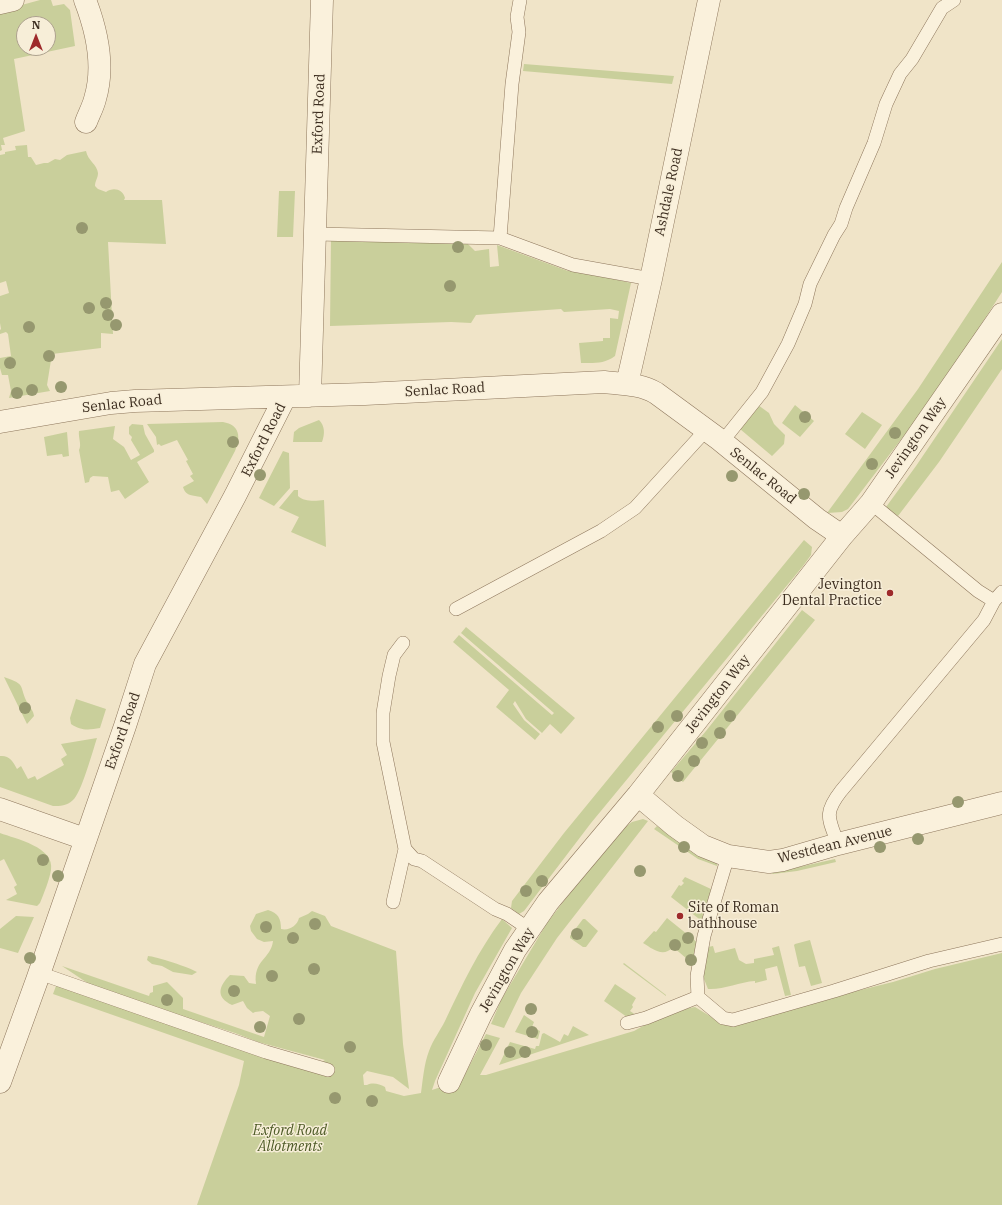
<!DOCTYPE html>
<html>
<head>
<meta charset="utf-8">
<style>
	body { margin:0 }
	#map { position:relative; width:1002px; height:1205px; overflow:hidden; background:#f0e4c8; font-family:"IBM Plex Serif",serif }
	canvas { display:block }
	.north { position:absolute; left:16px; top:16px; width:40px; height:40px; box-sizing:border-box; background:#f7eed8; border:1px solid #ada18e; border-radius:50%; rotate:0deg; font-size:11px; font-weight:700; line-height:16px; text-align:center; color:#3d2e20 }
	.north::after { content:''; display:block; margin:auto; width:14px; height:18px; background:#9e2a2b; clip-path:polygon(50% 0,100% 100%,50% 72%,0 100%) }
</style>
</head>
<body>
<div id="map">
<canvas width="1002" height="1205"></canvas>
<div class="north">N</div>
</div>
<script>
const g = document.querySelector('canvas').getContext('2d');
g.lineJoin = 'round';
function paint(path, color) { g.fillStyle = color; g.fill(path, 'evenodd'); }
function strokePath(path, color, width, dash) { g.strokeStyle = color; g.lineWidth = width; g.lineCap = dash ? 'butt' : 'round'; g.setLineDash(dash || []); g.stroke(path); }
function drawText(font, color, halo, rows, align = 'center') {
  g.font = font + ' "IBM Plex Serif",serif'; g.lineWidth = 3; g.setLineDash([]); g.textBaseline = 'middle'; g.strokeStyle = halo; g.fillStyle = color; for (const [text, x, y, turn = 0] of rows) {
    g.save(); g.translate(x, y); g.rotate((+turn || 0) * Math.PI / 180); g.textAlign = isNaN(turn) ? turn : align; if (halo) g.strokeText(text, 0, 0); g.fillText(text, 0, 0); g.restore();
  }
}
paint(new Path2D(`
	M40 0H51L53 6 64 4 70 10 75 46 14 59 25 131 3 138 5 145H1L2 150 0 151V11ZM24 24H48V48H24Z
	M524 64 674 76 672 84 523 71Z
	M27 145 28 157H31L36 165 44 163H48L55 159 60 160 67 155 86 151C88 161 97 164 98 173 98 178 95 181 95 186L98 189 106 192C113 187 123 189 125 198L124 200H162L166 244 108 242 113 334 101 333V348L52 354 47 385 50 391 9 398 11 391 8 375H2L0 368V358L11 356 8 334 6 332 0 334V330L1 329 0 323V296L9 293 6 281 0 283V155L5 154V152L16 150 15 146Z
	M279 191H295L293 237H277Z
	M331 237 465 241 475 251 489 249 490 267 499 266 497 245 568 271H579L631 283 615 356C604 364 595 363 581 363L579 343 603 341V338H610V318L618 319 619 311 610 309 564 312 561 309 476 315 471 323 451 322 330 326Z
	M1002 262V292L946 379 912 425 848 509 842 512 827 513 918 389Z
	M1002 339V369L939 462 898 516 886 507 916 466Z
	M758 405 769 413 774 424 785 435 784 444 772 456 740 429Z
	M795 405 814 421 800 437 782 423Z
	M862 412 882 425 865 449 845 434Z
	M319 420C325 426 325 434 322 442H293L294 432 299 428Z
	M223 422C240 425 241 437 235 451L207 504 201 497C193 495 186 497 183 487L194 481 190 476 193 474 186 461 188 460 177 440 161 446 159 444 157 445 156 437 147 424Z
	M132 424 143 425 145 434 154 450V452L137 462 149 482 125 499 119 490 111 492 108 477 93 476 90 478 89 482 85 483 79 450C82 445 78 437 79 431L115 426 113 439 124 447 131 460 140 455 131 440 132 437 129 434V427Z
	M67 432 69 456 63 457 62 454 47 456 44 437Z
	M283 451 289 453 290 488 274 506 259 498Z
	M294 490H298V496C304 502 316 501 324 500L326 547 291 532 299 517 279 508Z
	M804 540 812 547 811 555 803 566 591 823 524 911 519 914 511 908 512 901 564 833Z
	M802 610 815 620 683 782 671 772 706 731Z
	M466 627 575 718 561 734 550 724 542 733 526 719 515 701 513 704 524 720 540 734 535 740 496 707 509 690 453 642 459 635 552 715 554 713 461 633Z
	M4 677C28 685 18 686 28 704 31 709 33 710 34 716L27 724Z
	M76 699 106 709 100 728C89 730 81 731 71 724L70 718Z
	M97 738C93 750 81 794 73 800 67 806 60 806 53 806L0 787V756C9 755 13 761 17 769L21 766 28 779 35 776 37 780 64 765 61 759 67 755 61 744Z
	M643 819 648 821 557 938 521 993 504 1028 491 1024 501 1000 547 923 587 871 625 827 632 822Z
	M657 826 687 848 717 863V866L698 859 654 829Z
	M0 833C16 839 55 847 51 870 49 881 44 893 40 903L37 906 6 900 17 894 14 887 17 885 4 859 0 861Z
	M835 859 836 862 797 871 773 874 772 873 773 871 799 867Z
	M685 877 711 889 703 922 671 897 679 885 681 886 684 883 682 881Z
	M268 910C278 913 281 918 281 929 289 931 297 926 299 918L308 914 312 911 325 916 331 926 396 951 403 1044 409 1089 393 1077 367 1071 363 1075 364 1085H367C373 1082 379 1084 385 1087L386 1091 404 1096 421 1093C423 1079 424 1064 429 1051 433 1040 440 1031 445 1021 462 985 478 951 502 919L512 928 475 993 435 1081 432 1090 462 1080 486 1034 500 1038 480 1075H486L634 1031 663 1015 679 1010 695 1007 723 1024 893 982 935 969 1002 953V1205H197L239 1085 244 1061 53 994 56 986H57L322 1062 325 1060 258 1042 235 1033 95 988 62 966 149 996 150 993 153 992V986L167 982 183 998V1009L264 1037 270 1016 263 1011 255 1012 253 1013 247 1008 243 1001 232 1005C215 997 219 986 230 975L244 976 249 983 256 984C253 960 271 959 273 941L264 942 257 939 251 931 250 926 256 914Z
	M16 916 34 917 18 953 0 948V929Z
	M667 918 698 943 693 964 673 947C663 958 653 949 643 943L654 931 656 932Z
	M583 919H585L598 931 586 947H583L570 938V936Z
	M810 940 822 983 811 986 805 966 799 967 794 945 795 944Z
	M713 946 715 953 735 948 739 960 746 964 754 963V959L774 955 772 948 779 946 791 995 785 996 777 966 765 969 767 980 755 983V981C739 982 723 990 708 989L702 974 708 947Z
	M148 956C155 956 191 968 197 972L192 975 173 972 162 966 152 964 147 960Z
	M624 963 666 995V996L623 964Z
	M615 984 636 998 632 1005 633 1007 630 1011 636 1015 627 1017 604 1001Z
	M524 1015 534 1022 532 1027 540 1031 538 1039 515 1032Z
	M573 1026 589 1035 499 1065 510 1042 535 1049 536 1046H539L542 1034 544 1033 560 1042 564 1034 568 1036Z`), '#c9cf9b');
const service = new Path2D(`
	M316 234 500 238 573 265 651 279
	M500 238 512 84 519 32 517 17 520 0
	M722 442 762 392 788 344 805 304 810 284 834 235 841 224 846 208 874 143 886 104 900 74 912 59 942 8 954 0
	M871 503 978 591 994 601
	M456 609 601 531 635 508 706 430
	M403 643 394 655 389 676 383 713V742L405 849 414 859 422 861 495 909 507 914 529 929
	M838 844C829 819 823 814 841 791L984 620 994 601 1002 592
	M728 856 704 936 697 976 698 997 723 1018 733 1020 834 991 929 961 1002 944
	M393 902 405 849
	M39 973 266 1052 328 1070
	M627 1023 646 1018 698 997`);
const minor = new Path2D(`
	M85 0C97 31 105 66 95 99 93 107 89 114 86 122
	M0 3 13 0
	M627 384 651 279 709 0
	M310 396 322 0
	M0 422 111 403 135 401 365 394 604 382C621 384 641 384 656 393L720 440 817 519 842 536
	M638 795 675 826 703 846 728 856 769 862 783 860 838 844 1002 803
	M0 809 85 839
	M0 1082 37 980 125 726 145 664 235 496 285 397
	M449 1082 481 1014 515 950 548 902 638 795 842 536 871 503 1002 314`);
strokePath(service, '#8d765c', 14);
strokePath(minor, '#8d765c', 23);
strokePath(service, '#faf1dc', 13);
strokePath(minor, '#faf1dc', 22);
g.fillStyle = '#96986f';
for (const [x, y] of [
	[82,228],
	[458,247],
	[450,286],
	[106,303],
	[89,308],
	[108,315],
	[116,325],
	[29,327],
	[49,356],
	[10,363],
	[61,387],
	[32,390],
	[17,393],
	[805,417],
	[895,433],
	[233,442],
	[872,464],
	[260,475],
	[732,476],
	[804,494],
	[25,708],
	[677,716],
	[730,716],
	[658,727],
	[720,733],
	[702,743],
	[694,761],
	[678,776],
	[958,802],
	[918,839],
	[684,847],
	[880,847],
	[43,860],
	[640,871],
	[58,876],
	[542,881],
	[526,891],
	[315,924],
	[266,927],
	[577,934],
	[293,938],
	[688,938],
	[675,945],
	[30,958],
	[691,960],
	[314,969],
	[272,976],
	[234,991],
	[167,1000],
	[531,1009],
	[299,1019],
	[260,1027],
	[532,1032],
	[486,1045],
	[350,1047],
	[510,1052],
	[525,1052],
	[335,1098],
	[372,1101]
]) { g.beginPath(); g.arc(x, y, 6, 0, 2 * Math.PI); g.fill(); }
for (const [x, y, r, color] of [
	[890,593,4,"#9e2a2b"],
	[680,916,4,"#9e2a2b"]
]) { const dot = new Path2D(); dot.arc(x, y, r, 0, 2 * Math.PI); g.fillStyle = color; g.fill(dot); strokePath(dot, '#f7eed8', 1.5); }
drawText('14px', '#3d2e20', '#f7eed8', [
	["Exford Road",319,114,-88],
	["Ashdale Road",669,192,-78],
	["Senlac Road",445,390,-3],
	["Senlac Road",122,404,-6],
	["Jevington Way",916,438,-55],
	["Exford Road",264,440,-63],
	["Senlac Road",763,476,39],
	["Jevington Way",718,694,-52],
	["Exford Road",123,731,-71],
	["Westdean Avenue",835,845,-14],
	["Jevington Way",507,970,-60]
]);
drawText('14px', '#3d2e20', '#f7eed8', [
	["Jevington",882,585],
	["Dental Practice",882,601],
	["Site of Roman",688,908,"left"],
	["bathhouse",688,924,"left"]
], 'right');
drawText('italic 14px', '#4d5a26', '#f7eed8', [
	["Exford Road",290,1131],
	["Allotments",290,1147]
]);
</script>
</body>
</html>
